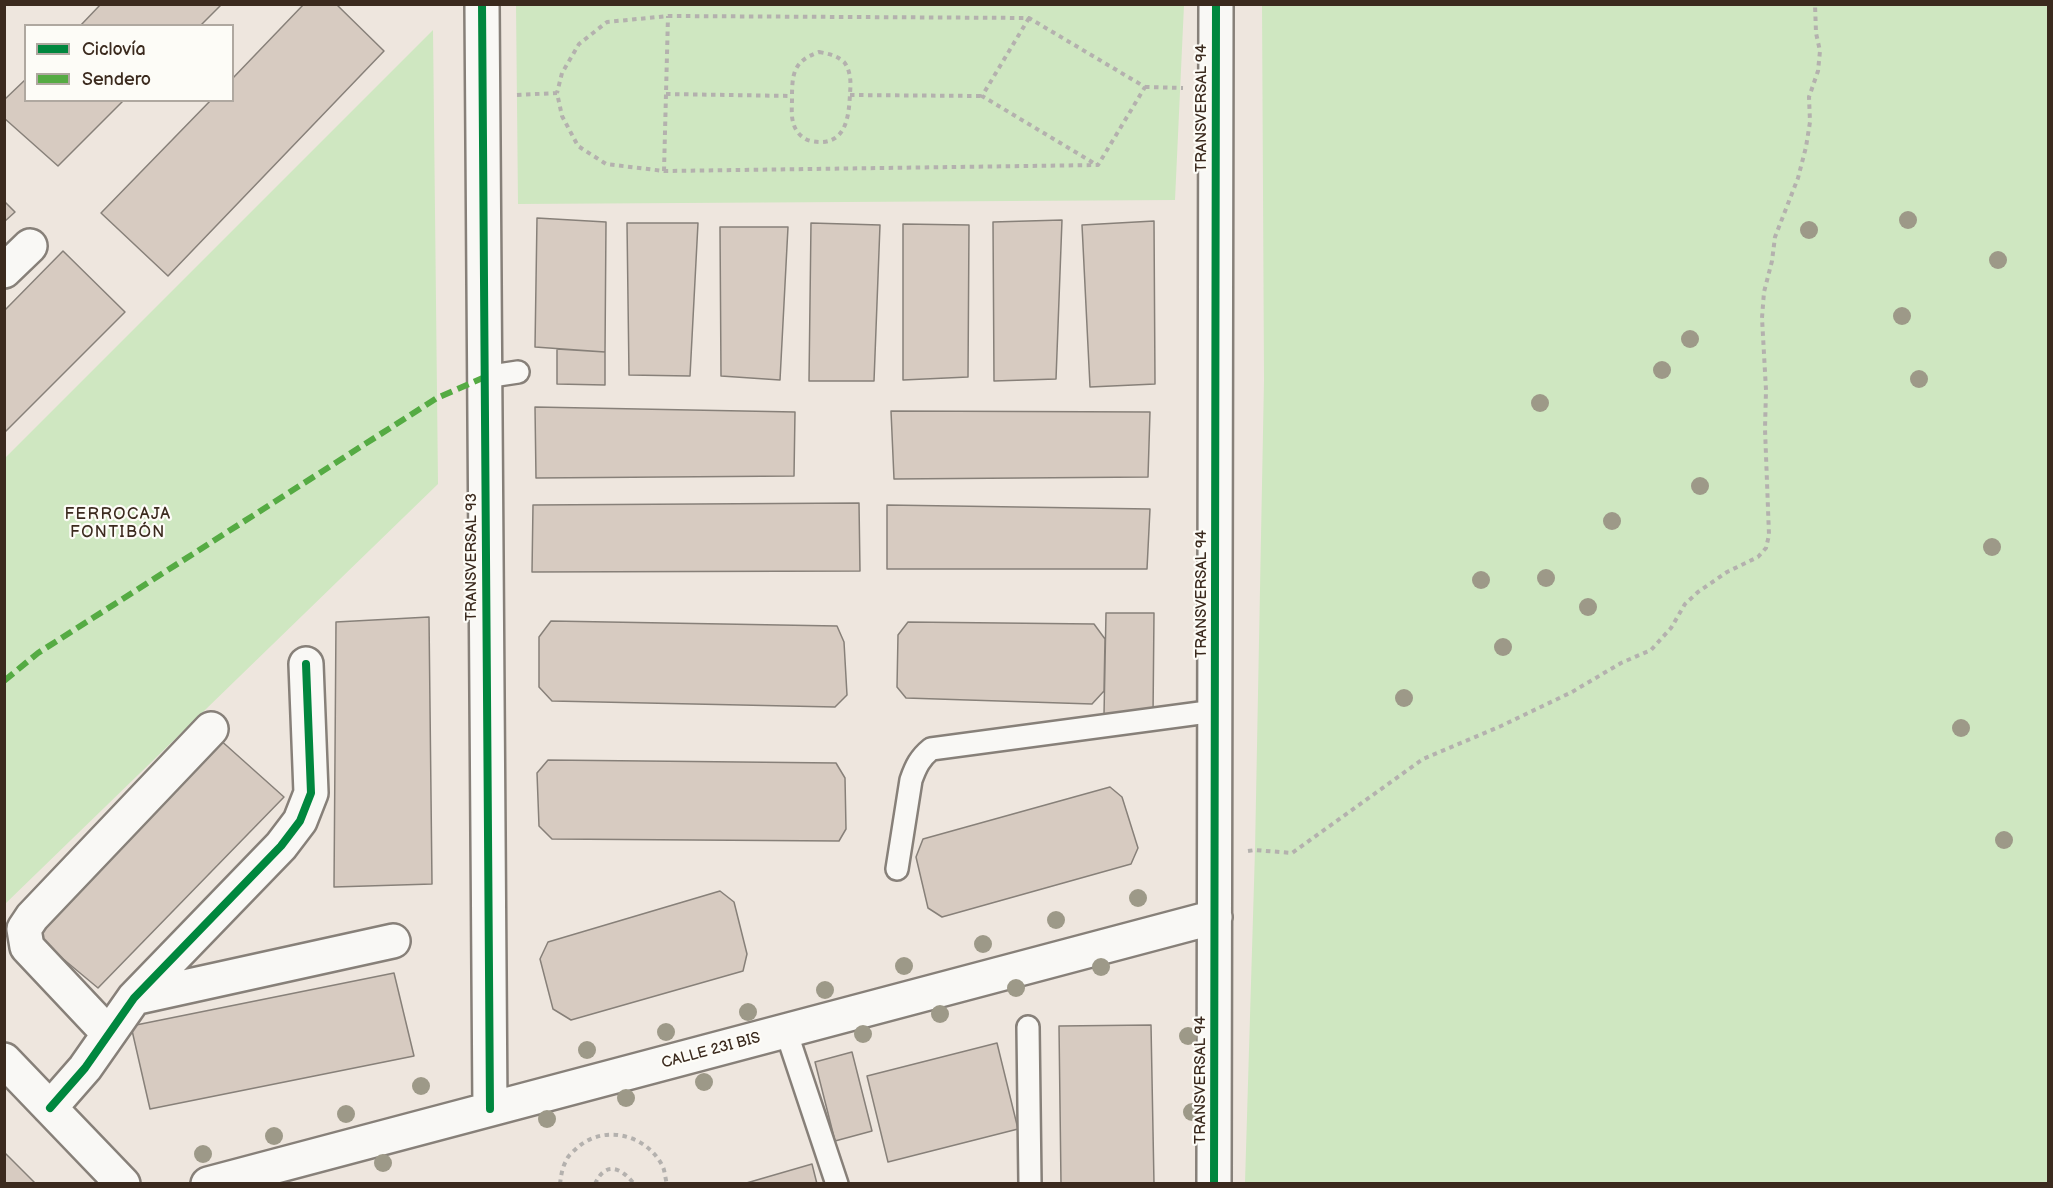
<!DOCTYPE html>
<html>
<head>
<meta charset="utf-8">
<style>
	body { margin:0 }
	#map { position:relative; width:2053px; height:1188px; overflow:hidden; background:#eee6de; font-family:"Balsamiq Sans",sans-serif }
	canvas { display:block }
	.frame { position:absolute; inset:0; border:6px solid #3b2a1e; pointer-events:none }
	.legend { position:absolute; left:24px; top:24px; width:210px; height:78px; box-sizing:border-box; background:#fdfcf7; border:2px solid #afa8a0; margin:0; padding:8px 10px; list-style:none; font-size:18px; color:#3b2a1e }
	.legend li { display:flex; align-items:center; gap:12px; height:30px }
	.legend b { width:30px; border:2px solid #afa8a0 }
</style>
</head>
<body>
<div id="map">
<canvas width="2053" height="1188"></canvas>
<div class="frame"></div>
<ul class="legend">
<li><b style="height:8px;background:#00873e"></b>Ciclovía</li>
<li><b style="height:8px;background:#55ab43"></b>Sendero</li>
</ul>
</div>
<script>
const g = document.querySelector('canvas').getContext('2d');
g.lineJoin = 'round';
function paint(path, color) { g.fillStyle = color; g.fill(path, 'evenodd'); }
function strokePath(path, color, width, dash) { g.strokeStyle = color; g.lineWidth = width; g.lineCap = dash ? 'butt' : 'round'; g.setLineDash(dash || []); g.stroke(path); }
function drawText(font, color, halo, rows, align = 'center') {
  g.font = font + ' "Balsamiq Sans",sans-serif'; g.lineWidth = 4.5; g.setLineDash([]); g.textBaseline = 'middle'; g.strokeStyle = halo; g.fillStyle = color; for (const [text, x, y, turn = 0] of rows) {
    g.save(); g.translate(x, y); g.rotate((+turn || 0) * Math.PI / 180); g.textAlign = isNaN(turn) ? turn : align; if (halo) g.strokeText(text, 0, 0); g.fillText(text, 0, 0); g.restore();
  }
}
paint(new Path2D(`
	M516 5H1184L1175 200 518 204Z
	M1262 5H2048V1183H1245L1255 850 1264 380Z
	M433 30 438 484 5 904V458Z`), '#cfe7c1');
const building = new Path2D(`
	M101 4H222L200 26H80Z
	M304 4H336L384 51 168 276 101 213 211 100H232V79Z
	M26 79V100H124L58 166 4 118V100Z
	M4 201 15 212 4 222Z
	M537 218 606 222 605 352 535 347Z
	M1062 220 1056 379 994 381 993 222Z
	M1154 221 1155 384 1090 387 1082 225Z
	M627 223H698L690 376 629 375Z
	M811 223 880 225 874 381H809Z
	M903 224 969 225 968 377 903 380Z
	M720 227H788L780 380 721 376Z
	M63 251 125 312 4 433V311Z
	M557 349 605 352V385L557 384Z
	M535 407 795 412 794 476 536 478Z
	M891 411 1150 412 1148 477 894 479Z
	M859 503 860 571 532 572 533 505Z
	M887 505 1150 509 1147 569H887Z
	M1106 613H1154L1153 716 1104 715Z
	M429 617 432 884 334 887 336 622Z
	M551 621 837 626 844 642 847 695 835 707 552 701 539 687V637Z
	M908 622 1094 624 1105 639 1104 691 1092 704 906 698 897 687 898 635Z
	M218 738 284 797 98 988 32 933Z
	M548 760 836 763 845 778 846 829 839 841 552 839 539 826 537 773Z
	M1110 787 1122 797 1138 848 1131 864 942 917 928 908 916 857 923 839Z
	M720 891 734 902 747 954 743 971 571 1020 553 1009 540 959 548 942Z
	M394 973 414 1056 150 1109 131 1026Z
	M1151 1025 1154 1184H1061L1059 1026Z
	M997 1043 1018 1129 888 1162 867 1076Z
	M852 1052 872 1131 835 1141 815 1062Z
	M4 1152 36 1184H4Z
	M812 1164 817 1184H743Z`);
paint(building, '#d7cbc1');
strokePath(building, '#878079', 1.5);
const service = new Path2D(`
	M485 377 518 372
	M897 869 911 780C916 766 920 758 931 749L1215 711
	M1028 1027 1030 1184
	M786 1031 837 1184`);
const minor = new Path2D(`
	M482 4 490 1109
	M4 271 30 246
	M134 998 393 941
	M108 1033 27 947 24 929 32 917 211 729
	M4 1060 123 1184
	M50 1108 85 1068 134 998 281 846 300 821 311 793 306 664
	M208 1184 1215 917
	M1214 1184 1216 4`);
strokePath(service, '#878079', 26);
strokePath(minor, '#878079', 38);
strokePath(new Path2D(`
	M1029 18 982 96 1097 165
	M819 52C829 54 836 55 844 62 851 71 851 83 850 93 849 119 845 148 811 141 802 139 795 131 793 122 791 115 792 106 792 99 792 74 793 61 819 52Z
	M1145 87 1183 88
	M666 94 792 96
	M517 95 557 93 562 116 578 146 606 164 664 171 1098 165 1145 87 1029 18 668 16 607 22 579 44 562 73 557 93
	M850 95 982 96
	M664 171 668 16
	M1248 851 1255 850 1292 853 1423 759 1501 726 1572 692 1621 663 1651 650 1671 628 1685 604 1698 592 1727 572 1758 557 1766 548 1769 535 1765 429 1766 390 1762 318 1764 292 1772 261 1775 237 1798 178 1806 147 1810 122 1809 97 1818 71 1820 51 1816 33 1815 4
	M560 1184C561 1176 562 1168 566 1161 568 1155 574 1151 578 1147 605 1124 646 1135 662 1165 665 1170 665 1178 667 1184
	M595 1184C605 1161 621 1167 634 1184`), '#b4b1ae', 4, [4.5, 4.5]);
strokePath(service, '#f9f8f5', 21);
strokePath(minor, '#f9f8f5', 33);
strokePath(new Path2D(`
	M4 681 38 653 437 398 485 377`), '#55ab43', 6, [12, 6]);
strokePath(new Path2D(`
	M482 4 490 1109
	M50 1108 85 1068 134 998 281 846 300 821 311 793 306 664
	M1214 1184 1216 4`), '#00873e', 8);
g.fillStyle = '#9d9988';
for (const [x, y] of [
	[1908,220],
	[1809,230],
	[1998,260],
	[1902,316],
	[1690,339],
	[1662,370],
	[1919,379],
	[1540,403],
	[1700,486],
	[1612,521],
	[1992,547],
	[1546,578],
	[1481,580],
	[1588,607],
	[1503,647],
	[1404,698],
	[1961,728],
	[2004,840],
	[1138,898],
	[1056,920],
	[983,944],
	[904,966],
	[1101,967],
	[1016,988],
	[825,990],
	[748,1012],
	[940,1014],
	[666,1032],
	[863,1034],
	[1188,1036],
	[587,1050],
	[704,1082],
	[421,1086],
	[626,1098],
	[1192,1112],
	[346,1114],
	[547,1119],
	[274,1136],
	[203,1154],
	[383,1163]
]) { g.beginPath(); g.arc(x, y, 9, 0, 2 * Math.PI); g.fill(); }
drawText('15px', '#3b2a1e', '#fdfcf7', [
	["TRANSVERSAL 94",1202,108,-90],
	["TRANSVERSAL 93",472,557,-90],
	["TRANSVERSAL 94",1202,594,-90],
	["CALLE 23I BIS",711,1051,-15],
	["TRANSVERSAL 94",1201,1080,-90]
]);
g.letterSpacing = '1.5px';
drawText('16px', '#3b2a1e', '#fdfcf7', [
	["FERROCAJA",118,515],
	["FONTIBÓN",118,533]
]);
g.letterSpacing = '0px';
</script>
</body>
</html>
